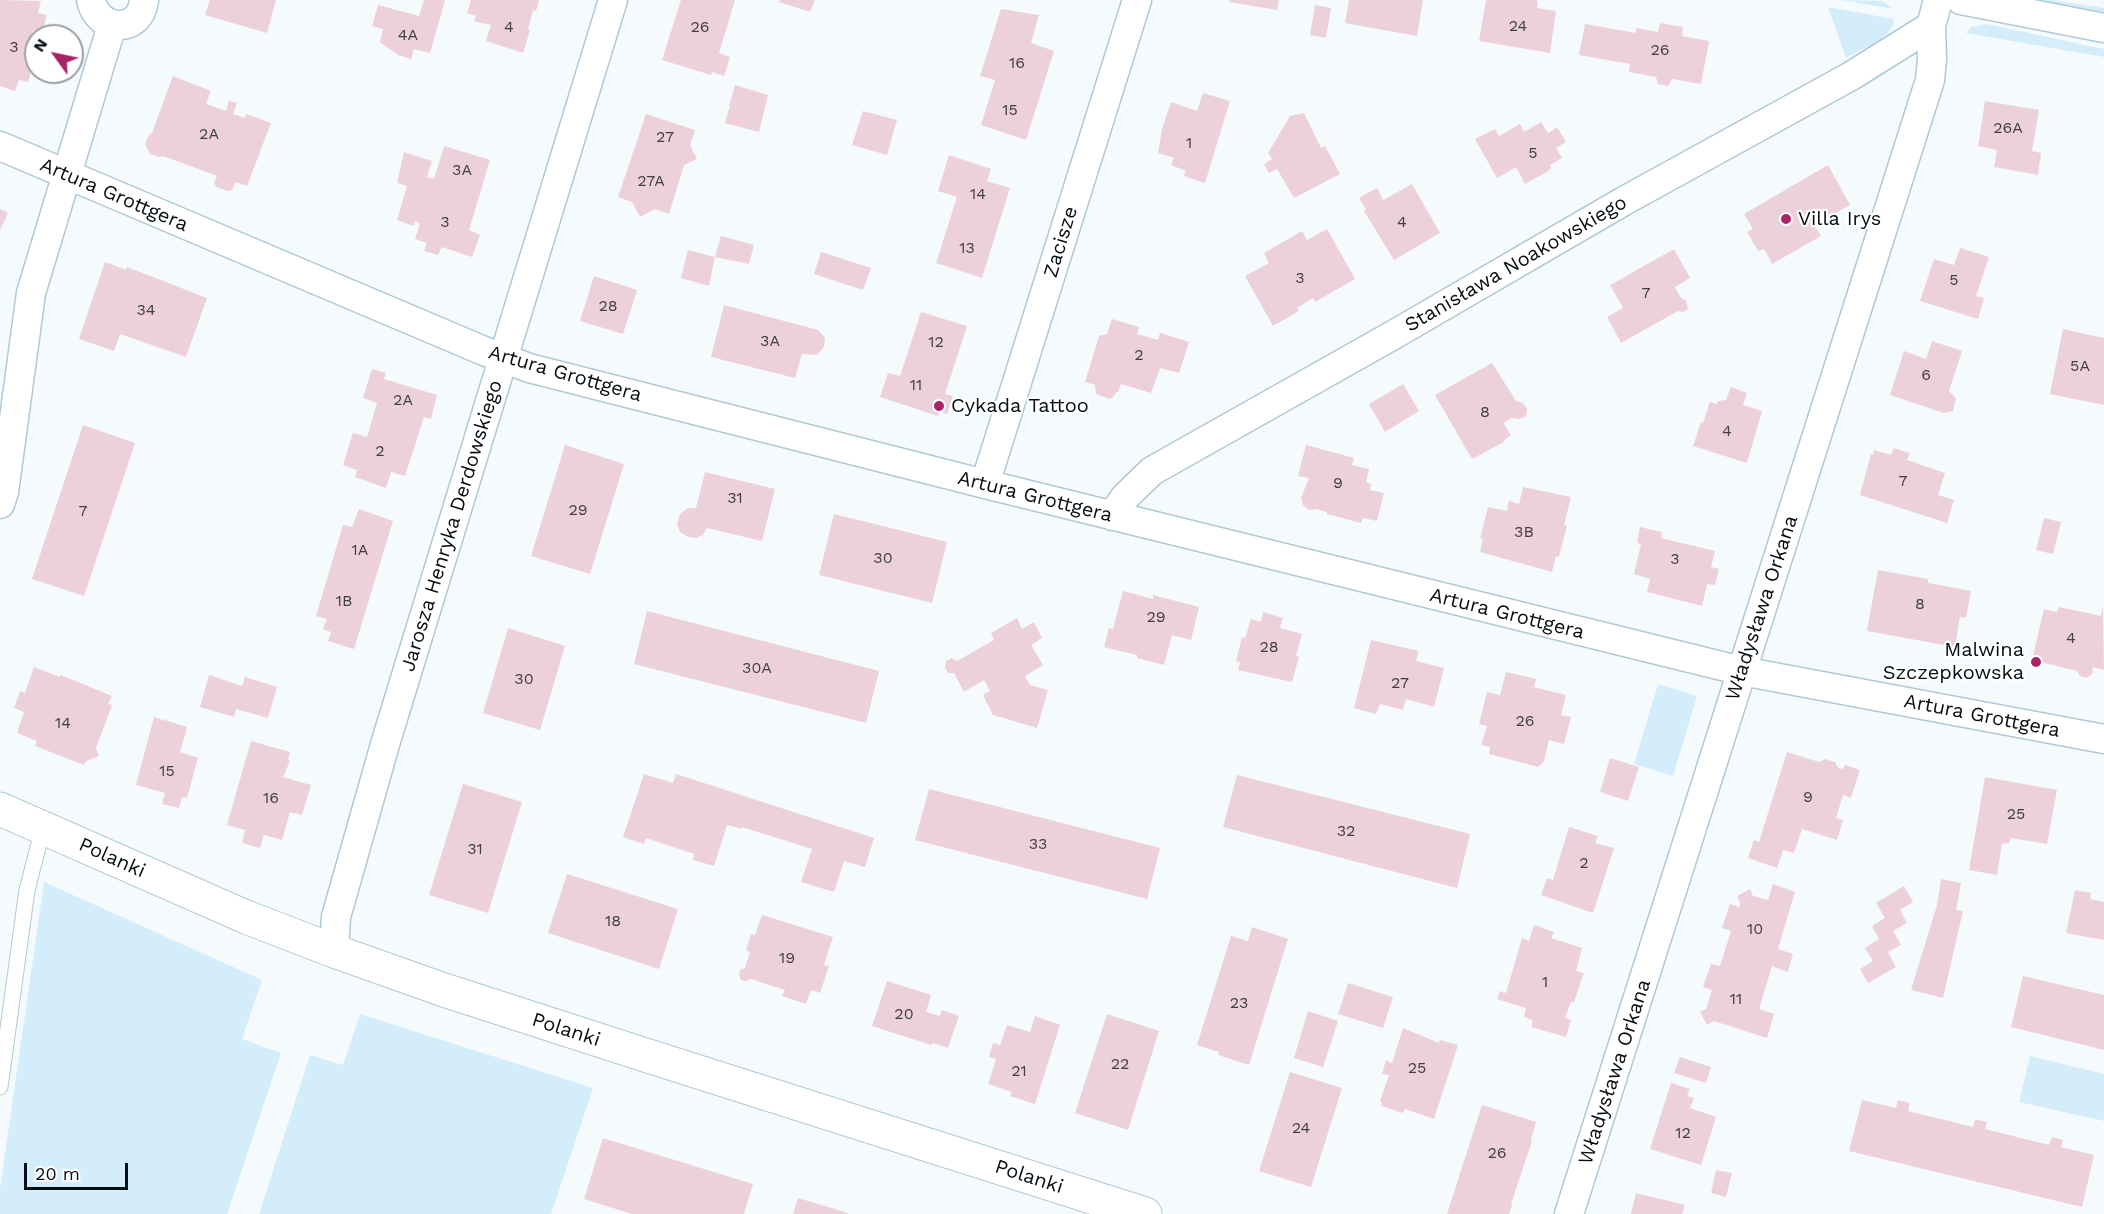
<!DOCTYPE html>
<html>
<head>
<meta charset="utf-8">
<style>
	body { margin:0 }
	#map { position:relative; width:2104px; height:1214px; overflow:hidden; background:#f5fafd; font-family:"Work Sans",sans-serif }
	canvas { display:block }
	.north { position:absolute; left:24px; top:24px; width:60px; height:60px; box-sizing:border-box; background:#fff; border:2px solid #9b9fa1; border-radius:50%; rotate:303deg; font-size:16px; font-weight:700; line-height:24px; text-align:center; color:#060e13 }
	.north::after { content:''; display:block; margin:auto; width:21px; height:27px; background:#aa2267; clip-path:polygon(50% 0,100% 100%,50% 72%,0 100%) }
	.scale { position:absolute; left:24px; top:1163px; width:104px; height:27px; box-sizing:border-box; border:3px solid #060e13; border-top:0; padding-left:8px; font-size:18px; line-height:21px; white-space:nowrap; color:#060e13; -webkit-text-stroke:4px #fff; paint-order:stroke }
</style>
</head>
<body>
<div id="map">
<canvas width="2104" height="1214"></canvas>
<div class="north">N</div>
<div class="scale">20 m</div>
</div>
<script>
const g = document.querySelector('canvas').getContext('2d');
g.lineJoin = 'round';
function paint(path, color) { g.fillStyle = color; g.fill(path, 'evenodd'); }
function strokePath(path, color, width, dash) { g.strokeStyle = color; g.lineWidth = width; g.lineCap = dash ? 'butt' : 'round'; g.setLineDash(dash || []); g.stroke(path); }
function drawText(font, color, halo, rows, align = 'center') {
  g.font = font + ' "Work Sans",sans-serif'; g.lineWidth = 4.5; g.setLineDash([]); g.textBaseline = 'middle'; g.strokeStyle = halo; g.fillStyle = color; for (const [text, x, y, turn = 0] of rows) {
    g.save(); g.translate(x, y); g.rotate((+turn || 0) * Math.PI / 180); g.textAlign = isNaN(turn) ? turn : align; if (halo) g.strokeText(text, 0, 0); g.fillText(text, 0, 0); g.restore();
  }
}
paint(new Path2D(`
	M1841 0 1882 1 1894 9Z
	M2027 0H2051L2104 8V16Z
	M1828 7 1894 19C1895 37 1861 49 1846 58Z
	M1986 24 2104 49V57L1966 33 1971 27Z
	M1658 684 1697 696 1673 776 1634 764Z
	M44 882 262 980 242 1039 281 1053 227 1214H0V1189Z
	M360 1014 593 1088 551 1214H259L310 1055 343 1065Z
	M2030 1056 2104 1074V1121L2019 1102Z`), '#d4edfb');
paint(new Path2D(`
	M0 0 41 1 38 13 47 15 42 33 33 30 24 62 33 65 28 82 19 80 15 91 0 86Z
	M210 0H276L267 33 205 15Z
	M424 0H445L430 53 414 49 411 59 398 55 380 42 383 29 372 26 378 5 419 16Z
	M471 0H539L536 11 533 10 528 29 530 30 523 53 486 41 491 25 474 21 476 16 467 13Z
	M681 0H735L719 53 730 57 724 76 712 72 711 75 662 60Z
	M780 0H815L810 12 779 2Z
	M1229 0H1279L1277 10 1229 2Z
	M1349 0H1423L1417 36 1345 23Z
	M1486 0H1534L1538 1 1537 8 1556 11 1550 53 1479 41Z
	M1315 5 1331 8 1326 38 1310 35Z
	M1001 9 1039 15 1031 43 1054 51 1026 140 981 125 995 80 980 76Z
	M1660 23 1683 27 1682 36 1709 41 1701 84 1672 79 1668 86 1658 84 1656 77 1629 72 1630 64 1579 55 1585 24 1636 33V28L1658 32Z
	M173 76 211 91 206 104 226 111 229 101 237 103 233 114 245 118 246 114 271 123 247 186 236 182 232 190 228 191 216 187 214 183 217 176 163 156 159 157 150 154 145 144 149 135 152 133Z
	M735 85 768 95 759 132 725 123 730 105H728L730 103Z
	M1203 93 1230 101 1205 183 1184 176 1186 171 1171 165 1174 158 1158 153 1162 129 1171 102 1197 111Z
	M1985 101 2039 110 2032 151 2041 153 2038 175 1994 167 1997 150 1978 146Z
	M863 111 897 120 887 155 852 145Z
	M1304 113 1321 148 1325 146 1340 174 1294 198 1277 169 1269 173 1264 164 1272 159 1268 153 1290 116Z
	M646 114 695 130 690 145 697 159 684 165 669 214 655 209 640 217 632 202 618 197Z
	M1541 122 1548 133 1557 127 1566 142 1556 148 1562 158 1550 165 1551 168 1547 172 1525 184 1516 167 1497 178 1475 139 1495 129 1499 136 1520 124 1524 132Z
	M444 146 490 160 469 230 480 235 472 257 442 247 438 255 424 251 427 243 415 239 420 223 415 221 414 226 397 220 407 186 397 183 404 152 432 161 427 177 434 179Z
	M949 155 991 169 987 181 1010 188 982 278 936 263 957 197 938 191Z
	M1828 165 1850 205 1814 225 1821 236 1772 264 1765 250 1762 249 1758 251 1747 232 1753 229 1744 214Z
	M1412 184 1440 233 1394 260 1364 211 1366 209 1359 198 1377 188 1383 200Z
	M0 209 8 213 0 230Z
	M1327 229 1355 279 1315 302 1313 298 1297 308 1299 311 1273 326 1245 276 1269 263 1264 253 1302 231 1307 240Z
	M721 236 754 245 749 264 715 257Z
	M1960 248 1989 257 1976 296 1984 298 1978 319 1920 301 1934 259 1954 265Z
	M1674 249 1690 278 1675 287 1681 298 1686 300 1688 309 1683 312 1678 311 1621 343 1607 317 1623 308 1610 285Z
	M688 250 715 257 709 286 681 278Z
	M821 252 871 268 863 290 814 274Z
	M105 262 126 270 127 267 207 298 186 357 120 334 114 351 79 339Z
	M594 276 637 290 623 334 580 321Z
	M724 305 818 330 825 338 824 347 817 355 802 354 795 378 711 357Z
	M921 312 967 326 945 394 953 396 947 414 940 411 938 416 880 397 888 373 900 376Z
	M1112 319 1139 327 1137 334 1158 340 1160 333 1189 342 1179 373 1160 368 1151 393 1121 384 1118 392H1116L1115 395 1110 399 1096 394 1095 385 1085 382 1099 336 1107 334Z
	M2063 329 2104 338V405L2050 394Z
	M1932 341 1962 351 1949 391 1956 398 1953 411 1944 413 1890 395 1904 351 1926 359Z
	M1492 363 1516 401 1523 403 1527 409 1526 416 1519 419 1512 418 1503 423 1511 435 1503 441 1504 442 1472 459 1435 395Z
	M372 369 386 373 384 379 437 395 431 419 424 417 405 476 391 472 386 488 355 477 357 470 343 465 353 433 367 437 377 403 363 398Z
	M1403 384 1419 411 1385 432 1369 404Z
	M1731 387 1747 393 1743 405 1762 411 1747 463 1693 446 1701 422 1703 423 1710 402 1717 404 1718 401 1726 400Z
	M83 425 135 443 84 596 32 579Z
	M565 445 624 464 590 574 531 556Z
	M1306 445 1354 458 1352 465 1369 469 1366 482 1371 484 1370 490 1384 493 1377 521 1363 518 1361 523 1327 514V512L1316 509 1309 510 1303 505 1301 498 1309 478 1298 476Z
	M1894 448 1910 453 1907 460 1945 473 1938 495 1954 500 1947 523 1860 495 1871 454 1873 455 1874 450 1891 455Z
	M705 472 775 489 762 541 707 528 703 535 696 538 688 537 680 532 677 524 680 514 688 508H696Z
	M1523 487 1571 497 1564 525 1567 526 1559 557 1556 556 1552 572 1480 552 1483 538H1480L1488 507 1507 511 1509 501 1519 504Z
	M359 509 393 521 354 649 328 641 331 632 323 629 327 619 316 616 343 525 352 527Z
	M834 514 947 542 932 603 819 575Z
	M2044 518 2061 522 2053 554 2036 550Z
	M1640 527 1662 532 1661 538 1715 551 1711 567 1719 569 1715 585 1707 584 1702 606 1647 592 1650 579 1634 574 1641 544 1637 543Z
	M1878 570 1928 579V583L1971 591 1966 618 1960 617 1955 647 1867 631Z
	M1123 591 1153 599V595L1199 607 1191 640 1172 635 1164 665 1137 658V655L1104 647 1109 628 1113 629Z
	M2103 606 2104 670 2093 667 2092 674 2086 678 2080 676 2077 671 2032 660 2044 609 2057 612 2059 607 2101 616Z
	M647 611 879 671 866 723 634 664Z
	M1263 612 1283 618 1280 628 1302 634 1296 656 1299 657 1292 682 1238 670 1240 662 1236 661 1242 637 1245 638 1251 619 1261 622Z
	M1017 618 1022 629 1034 622 1042 638 1031 645 1043 665 1025 676 1030 685 1048 690 1037 728 993 715 983 695 990 691 984 680 964 692 954 673H948L945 667 946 661 952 658 957 661 994 640 991 633Z
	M508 628 565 646 540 730 483 713Z
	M1371 640 1419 651 1416 661 1444 668 1434 707 1406 699 1403 710 1380 704 1376 714 1354 708Z
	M34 667 60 677 61 675 112 696 108 704 112 705 96 748 99 756 85 762 84 765 35 746 37 741 17 733 24 712 14 708 20 691 25 693Z
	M1506 672 1536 679 1534 687 1566 695 1561 715 1571 717 1564 744 1549 740 1544 761 1538 767 1489 754 1490 747 1481 745 1487 726 1479 724 1487 692 1500 695Z
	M209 675 242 686 245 677 277 687 268 718 236 709 234 717 200 707Z
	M154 717 166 721V719L168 721 187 727 180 752 198 758 187 798 182 797 179 808 162 804 165 793 136 785Z
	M251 741 290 752 288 760 290 761 283 777 311 785 302 815 290 812 282 840 264 835 260 848 242 843 245 830 227 825Z
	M1787 752 1819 762 1825 759 1835 762 1838 768 1843 769 1845 765 1860 770 1851 798 1843 795 1836 818 1843 820 1837 840 1802 829 1794 853 1783 850 1777 868 1748 858 1754 840 1759 842Z
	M1610 758 1639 767 1628 801 1600 792Z
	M644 774 673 783 676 774 874 838 865 867 844 861 834 892 801 882 812 849 742 827V829L727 825 714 866 693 860 694 854 646 838 644 844 623 837Z
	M1237 775 1470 834 1457 888 1223 827Z
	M1985 777 2057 790 2047 844 2011 838 2009 843 2002 844 1997 875 1969 870Z
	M463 784 522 802 488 913 429 895Z
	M929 789 1160 848 1147 899 915 840Z
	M1569 827 1598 836 1595 843 1614 848 1593 913 1541 895 1547 878 1553 880Z
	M567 874 678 909 659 969 548 933Z
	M1941 879 1961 883 1956 910 1963 911 1943 998 1911 990 1937 905Z
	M1773 884 1795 892 1778 949 1793 954 1788 972 1772 966 1759 1009 1774 1014 1767 1038 1714 1021 1707 1025 1700 1012 1706 1009 1712 990 1703 987 1711 964 1720 966 1731 931 1722 928 1730 904 1739 907 1740 902 1737 896 1750 889 1753 896 1768 900Z
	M1904 886 1913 902 1900 910 1907 923 1893 931 1901 945 1888 952 1896 967 1868 983 1860 969 1873 961 1865 948 1879 939 1872 926 1885 918 1876 903Z
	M2075 890 2091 893 2090 899 2104 902V940L2066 933Z
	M762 915 833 937 824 965 829 966 820 993 811 990 806 1004 782 996 785 990 751 979 746 981 741 980 739 975 740 970 745 968 750 952 746 950 751 934 755 935Z
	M1534 925 1554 932 1551 938 1582 948 1576 971 1584 973 1574 1002H1571L1565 1018 1571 1020 1566 1037 1531 1027 1533 1020 1524 1017 1526 1008 1497 999 1500 991 1506 993 1522 938 1529 941Z
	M1252 927 1288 939 1249 1065 1218 1055 1219 1052 1197 1045 1231 936 1248 941Z
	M2023 976 2104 995V1050L2011 1027Z
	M887 981 931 995 926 1012 940 1016 942 1010 959 1016 948 1048 932 1043 931 1045 872 1026Z
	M1348 983 1393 997 1383 1028 1338 1014Z
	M1308 1011 1338 1021 1323 1067 1294 1058Z
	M1107 1014 1159 1031 1128 1130 1075 1113Z
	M1035 1016 1060 1025 1035 1104 1010 1096 1012 1092 988 1084 996 1059 989 1057 993 1043 1000 1045 1007 1025 1030 1032Z
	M1403 1028 1439 1043 1440 1040 1458 1045 1434 1119 1405 1109 1403 1113 1381 1106 1382 1102 1380 1101 1389 1075 1382 1074 1386 1060 1392 1063Z
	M1680 1057 1711 1067 1706 1083 1674 1073Z
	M1290 1072 1342 1088 1311 1187 1259 1171Z
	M1671 1083 1690 1089 1687 1096 1694 1098 1690 1108 1716 1117 1701 1165 1650 1149Z
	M1862 1100 1896 1108 1898 1100 1910 1103 1908 1111 1973 1127 1975 1119 1987 1122 1985 1129 2049 1145 2052 1137 2063 1140 2061 1147 2094 1155 2082 1207 1849 1151Z
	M1482 1105 1536 1122 1531 1140 1532 1141 1511 1204 1512 1205 1509 1214H1447Z
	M603 1138 753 1184 744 1214H632L584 1199Z
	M1716 1170 1732 1173 1726 1197 1711 1193Z
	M1636 1193 1685 1205 1682 1214H1631Z
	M798 1198 848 1213V1214H793Z`), '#edd1da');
const lane = new Path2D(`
	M0 1087 27 890 43 828`);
const street = new Path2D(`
	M91 0C98 33 141 34 144 0
	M1961 0 2104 28
	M0 146 484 351 529 368 985 484 1742 671 2104 739
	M985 484 1137 0
	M0 504 4 492 31 293 112 25
	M1112 516 1125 497 1152 471 1395 334 1624 201 1851 76 1931 26
	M334 951 336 917 386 741 613 0
	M1569 1214 1930 80 1932 59 1931 26 1938 0`);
const secondary = new Path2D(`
	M0 809 246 917 334 951 444 990 642 1054 1145 1214`);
strokePath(lane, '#b0c9d7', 17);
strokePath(street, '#b0c9d7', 31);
strokePath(secondary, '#b0c9d7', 35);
strokePath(lane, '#fff', 15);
strokePath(street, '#fff', 28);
strokePath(secondary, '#fff', 33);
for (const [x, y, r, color] of [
	[1786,219,6,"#aa2267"],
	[939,406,6,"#aa2267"],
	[2036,662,6,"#aa2267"]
]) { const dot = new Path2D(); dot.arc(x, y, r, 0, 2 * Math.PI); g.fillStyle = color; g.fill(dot); strokePath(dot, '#fff', 2); }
drawText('16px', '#403f45', null, [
	["24",1518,26],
	["4",509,27],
	["26",700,27],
	["4A",408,35],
	["3",14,47],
	["26",1660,50],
	["16",1017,63],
	["15",1010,110],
	["26A",2008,128],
	["2A",209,134],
	["27",665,137],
	["1",1189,143],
	["5",1533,153],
	["3A",462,170],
	["27A",651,181],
	["14",978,194],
	["3",445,222],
	["4",1402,222],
	["13",967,248],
	["3",1300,278],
	["5",1954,280],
	["7",1646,293],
	["28",608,306],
	["34",146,310],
	["3A",770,341],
	["12",936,342],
	["2",1139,355],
	["5A",2080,366],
	["6",1926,375],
	["11",916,385],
	["2A",403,400],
	["8",1485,412],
	["4",1727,431],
	["2",380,451],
	["7",1903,481],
	["9",1338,483],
	["31",735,498],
	["29",578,510],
	["7",83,511],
	["3B",1524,532],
	["1A",360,550],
	["30",883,558],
	["3",1675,559],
	["1B",344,601],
	["8",1920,604],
	["29",1156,617],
	["4",2071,638],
	["28",1269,647],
	["30A",757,668],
	["30",524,679],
	["27",1400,683],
	["26",1525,721],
	["14",63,723],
	["15",167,771],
	["9",1808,797],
	["16",271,798],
	["25",2016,814],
	["32",1346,831],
	["33",1038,844],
	["31",475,849],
	["2",1584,863],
	["18",613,921],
	["10",1755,929],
	["19",787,958],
	["1",1545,982],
	["11",1736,999],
	["23",1239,1003],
	["20",904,1014],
	["22",1120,1064],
	["25",1417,1068],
	["21",1019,1071],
	["24",1301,1128],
	["12",1683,1133],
	["26",1497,1153]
]);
drawText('20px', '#060e13', '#fff', [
	["Artura Grottgera",114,195,23],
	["Zacisze",1061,242,-73],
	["Stanisława Noakowskiego",1516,264,-30],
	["Artura Grottgera",565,374,16],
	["Artura Grottgera",1035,497,14],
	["Jarosza Henryka Derdowskiego",452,526,-73],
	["Władysława Orkana",1762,608,-72],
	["Artura Grottgera",1507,614,14],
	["Artura Grottgera",1982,716,11],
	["Polanki",112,858,24],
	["Polanki",566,1030,18],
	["Władysława Orkana",1615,1072,-72],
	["Polanki",1029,1177,18]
]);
drawText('20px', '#060e13', '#fff', [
	["Villa Irys",1798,219],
	["Cykada Tattoo",951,406],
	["Malwina",2024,650,"right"],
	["Szczepkowska",2024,673,"right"]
], 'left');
</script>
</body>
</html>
